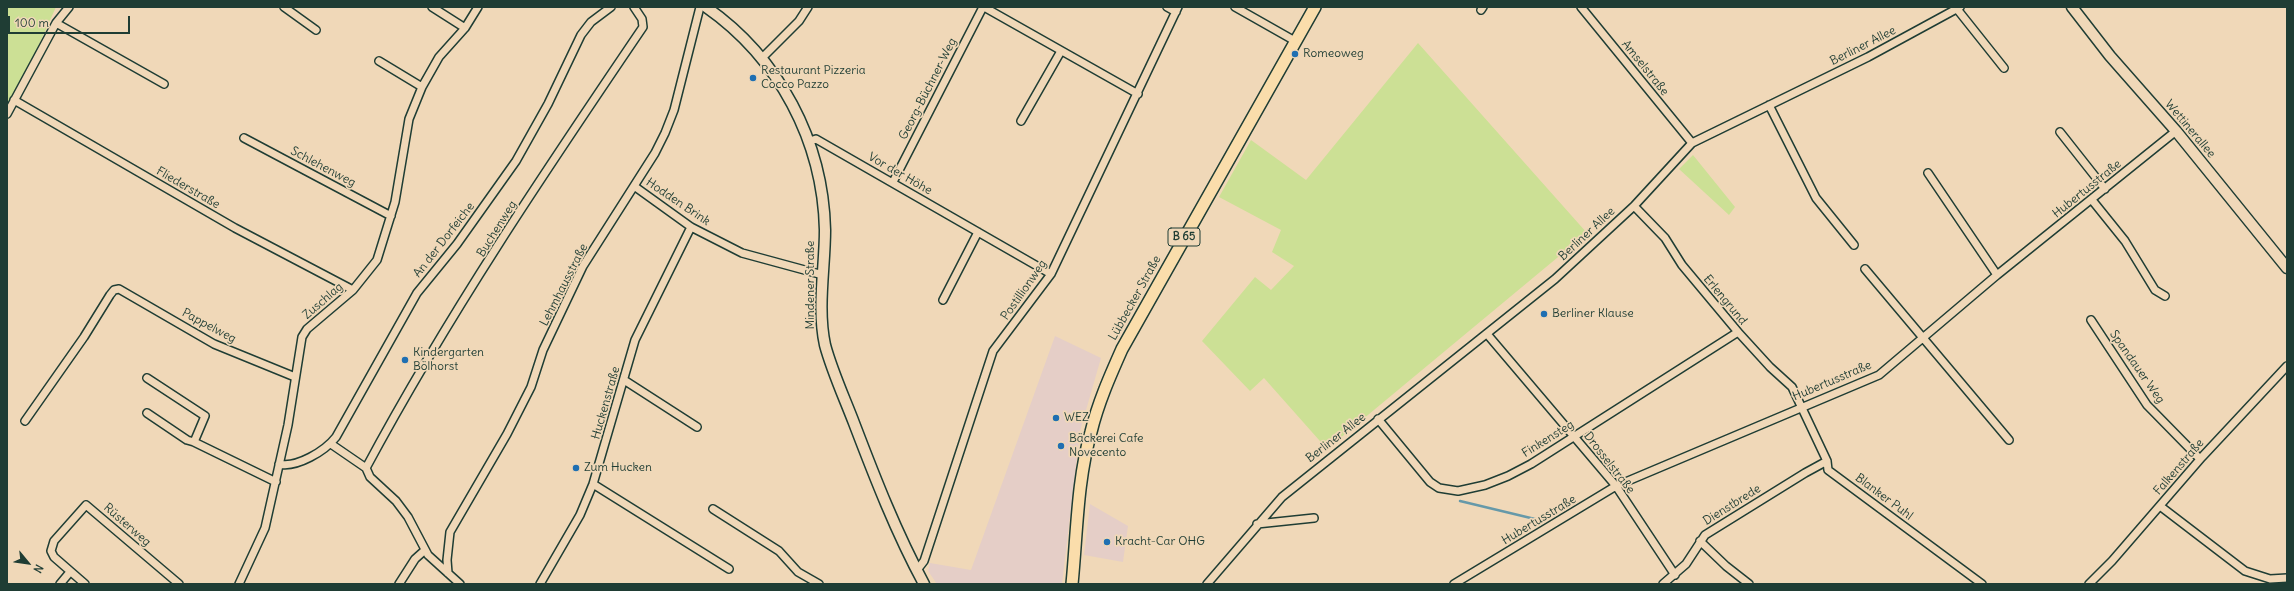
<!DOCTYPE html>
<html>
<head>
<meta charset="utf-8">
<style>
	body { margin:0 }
	#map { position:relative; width:2294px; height:591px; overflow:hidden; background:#f0d8b8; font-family:Delius,sans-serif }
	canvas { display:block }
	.frame { position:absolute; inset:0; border:8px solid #1f3d34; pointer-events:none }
	.north { position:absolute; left:8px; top:543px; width:40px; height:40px; -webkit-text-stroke:3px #f0d8b8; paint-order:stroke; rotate:119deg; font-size:11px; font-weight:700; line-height:16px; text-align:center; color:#1f3d34 }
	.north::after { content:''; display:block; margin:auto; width:14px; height:18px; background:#1f3d34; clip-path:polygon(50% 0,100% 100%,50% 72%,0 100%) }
	.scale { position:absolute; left:8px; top:16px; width:122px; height:18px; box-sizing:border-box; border:2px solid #1f3d34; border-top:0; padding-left:5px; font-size:12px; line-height:14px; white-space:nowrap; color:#1f3d34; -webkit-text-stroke:3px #f0d8b8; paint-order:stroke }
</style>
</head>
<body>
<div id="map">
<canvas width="2294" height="591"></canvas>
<div class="frame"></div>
<div class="north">N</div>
<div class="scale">100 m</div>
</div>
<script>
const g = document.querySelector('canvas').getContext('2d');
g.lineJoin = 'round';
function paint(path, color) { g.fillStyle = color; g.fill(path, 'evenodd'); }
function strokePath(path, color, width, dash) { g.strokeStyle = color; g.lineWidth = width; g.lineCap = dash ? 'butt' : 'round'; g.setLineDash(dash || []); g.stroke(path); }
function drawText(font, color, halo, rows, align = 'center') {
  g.font = font + ' Delius,sans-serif'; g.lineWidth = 3.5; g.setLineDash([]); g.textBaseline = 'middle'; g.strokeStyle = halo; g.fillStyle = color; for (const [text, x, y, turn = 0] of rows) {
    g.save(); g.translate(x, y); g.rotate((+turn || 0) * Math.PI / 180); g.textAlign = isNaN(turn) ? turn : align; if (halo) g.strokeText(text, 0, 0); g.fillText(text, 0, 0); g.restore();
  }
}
paint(new Path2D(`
	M1055 336 1101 358 1080 431 1062 584H937L928 571 930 563 971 570Z
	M1090 504 1128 526 1123 562 1084 555Z`), '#e5cec7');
paint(new Path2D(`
	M7 7H56L32 60 7 106Z
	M1418 43 1587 233 1327 449 1264 378 1250 391 1202 341 1255 277 1271 290 1294 266 1272 252 1281 230 1219 197 1251 140 1306 180Z
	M1693 155 1735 207 1729 215 1679 169Z`), '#cce095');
strokePath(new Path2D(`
	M1460 501 1539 520`), '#6699a9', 2.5);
const street = new Path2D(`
	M284 7 316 30
	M432 7 465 28
	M984 7 1138 94
	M1167 7 1176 12
	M1235 7 1295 41
	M1581 7 1692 143
	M1957 9 2004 68
	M1481 10 1483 7
	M56 23 164 84
	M762 58 799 21 808 7
	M379 61 422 87
	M14 100 235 228 353 290
	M1769 105 1816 198 1854 245
	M7 114 56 23 69 7
	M1021 121 1061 51
	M2060 132 2105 189
	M244 138 391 216
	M810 141 816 139 1051 274
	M1928 173 1997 275
	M893 182 983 7
	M634 186 691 227 742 253 823 275
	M2092 200 2125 241 2155 290 2165 296
	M1634 206 1665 238 1682 265 1738 332 1770 367 1792 387 1827 461 1828 470 1982 584
	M1865 269 2009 440
	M943 300 978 232
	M2091 320 2147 405 2200 459
	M1487 334 1616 486 1675 575
	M147 378 205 416 194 442 276 482
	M624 380 697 427
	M147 413 187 440 194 442
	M1378 419 1430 482 1439 488 1458 491 1485 485 1508 476 1531 464 1738 332
	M25 421 84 337 110 295 114 290 119 289 214 344 295 377
	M331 444 366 468 370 477 396 501 408 517 428 555 460 584
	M279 464C297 468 325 451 336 437L417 293 457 244 516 161 548 104 581 35 591 22 611 7
	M366 468C448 315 546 170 643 27L642 19 634 7
	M593 484 729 569
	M2160 506 2245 571 2270 579 2287 578
	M713 509 779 551 798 572 819 584
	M1257 524 1314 518
	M1700 541 1726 566 1749 584
	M917 570 924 561 993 351 1051 274 1178 7
	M448 573 447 560 450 532 507 434 531 387 543 350 583 266 655 153 665 133 674 110 700 7
	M60 584 70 572
	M85 584 54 557 51 551 54 541 86 505 179 584
	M239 584 265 528 288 425 302 337 307 329 353 290 377 260 395 202 409 119 422 87 439 57 465 28 478 7
	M399 584 415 559 425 550
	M540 584 580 515 593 484 635 340 691 227
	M1207 584 1282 497 1555 279 1634 206 1692 143 1868 57 1960 7
	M1454 584 1616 486 1879 375 1997 275 2176 131
	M1663 584 1686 564 1705 535 1805 473 1827 461
	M2089 584 2112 561 2202 457 2287 366`);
const secondary = new Path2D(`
	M706 7C779 58 823 141 825 230 825 267 817 308 825 345 832 371 844 397 854 423 875 478 896 532 924 584
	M2072 7 2110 56 2176 131 2287 268`);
const primary = new Path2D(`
	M1072 584C1077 534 1077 480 1091 432 1098 403 1110 376 1122 349L1315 7`);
strokePath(street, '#1f3d34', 10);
strokePath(secondary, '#1f3d34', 13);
strokePath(primary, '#1f3d34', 14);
strokePath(street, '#f0d8b8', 7);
strokePath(secondary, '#f0d8b8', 10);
strokePath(primary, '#faddab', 11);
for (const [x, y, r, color] of [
	[1295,54,4,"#1f6fb2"],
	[753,78,4,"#1f6fb2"],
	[1544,314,4,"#1f6fb2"],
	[405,360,4,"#1f6fb2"],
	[1056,418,4,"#1f6fb2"],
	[1061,446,4,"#1f6fb2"],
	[576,468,4,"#1f6fb2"],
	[1107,542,4,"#1f6fb2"]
]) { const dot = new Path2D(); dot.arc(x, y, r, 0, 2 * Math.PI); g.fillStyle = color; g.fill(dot); strokePath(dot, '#f0d8b8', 1.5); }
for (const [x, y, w] of [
	[1184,237,32]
]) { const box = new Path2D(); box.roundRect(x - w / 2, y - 9, w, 18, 3); g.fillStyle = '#f0d8b8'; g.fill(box); strokePath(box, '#1f3d34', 1); }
drawText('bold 11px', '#1f3d34', null, [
	["B 65",1184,237]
]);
drawText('12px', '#1f3d34', '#f0d8b8', [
	["Berliner Allee",1863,46,-27],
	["Amselstraße",1645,68,51],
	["Georg-Büchner-Weg",928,89,-63],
	["Wettinerallee",2190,129,50],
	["Schlehenweg",323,167,28],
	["Vor der Höhe",900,174,30],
	["Fliederstraße",188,188,30],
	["Hubertusstraße",2087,189,-39],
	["Hodden Brink",678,202,34],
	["Buchenweg",497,229,-58],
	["Berliner Allee",1587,234,-43],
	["An der Dorfeiche",444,240,-52],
	["Lehmhausstraße",564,285,-63],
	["Mindener Straße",811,285,-90],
	["Postillionweg",1024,290,-55],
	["Lübbecker Straße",1135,298,-61],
	["Erlengrund",1725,300,50],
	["Zuschlag",323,301,-41],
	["Pappelweg",209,326,28],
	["Spandauer Weg",2137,367,55],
	["Hubertusstraße",1832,381,-23],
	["Huckenstraße",606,403,-74],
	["Berliner Allee",1336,438,-38],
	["Finkensteg",1548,439,-32],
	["Drosselstraße",1609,463,52],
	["Falkenstraße",2179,467,-49],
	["Blanker Puhl",1884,497,37],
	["Dienstbrede",1732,505,-32],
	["Hubertusstraße",1539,520,-31],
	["Rüsterweg",127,525,41]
]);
drawText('12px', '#1f3d34', '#f0d8b8', [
	["Romeoweg",1303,54],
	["Restaurant Pizzeria",761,71],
	["Cocco Pazzo",761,85],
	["Berliner Klause",1552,314],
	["Kindergarten",413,353],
	["Bölhorst",413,367],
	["WEZ",1064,418],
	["Bäckerei Cafe",1069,439],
	["Novecento",1069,453],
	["Zum Hucken",584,468],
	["Kracht-Car OHG",1115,542]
], 'left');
</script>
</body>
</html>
